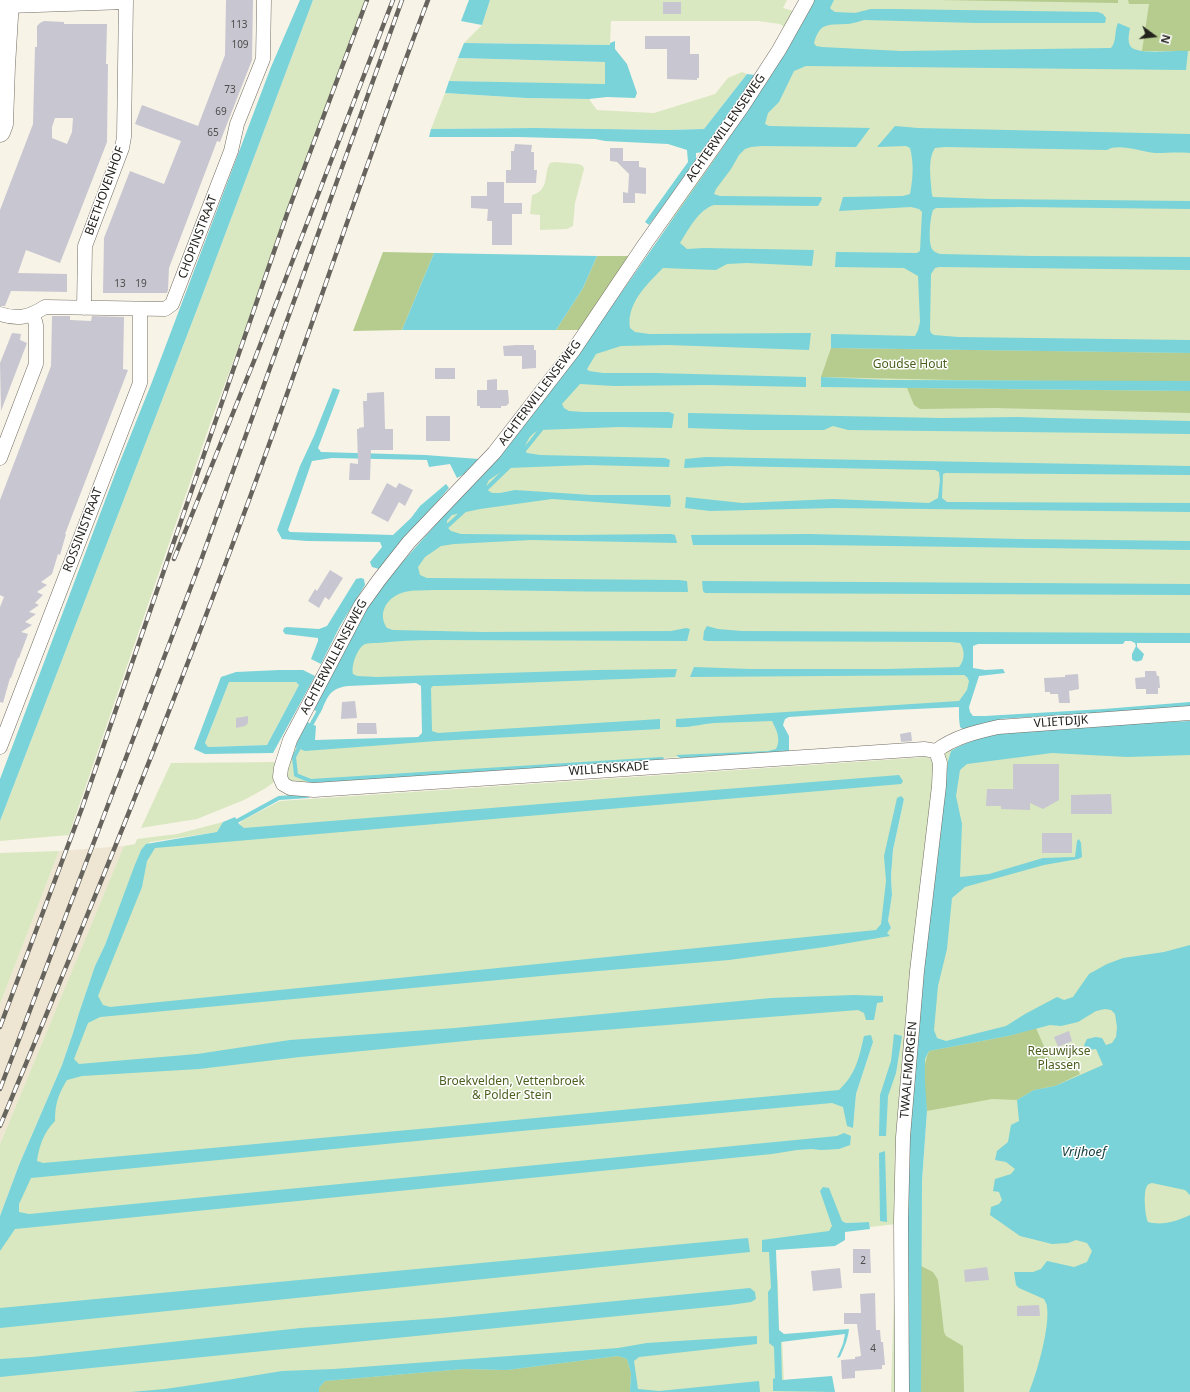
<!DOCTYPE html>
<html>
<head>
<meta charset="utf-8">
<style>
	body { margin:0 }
	#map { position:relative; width:1190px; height:1392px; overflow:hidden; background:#f8f3e7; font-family:"Noto Sans",sans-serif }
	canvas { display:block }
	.north { position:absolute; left:1134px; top:16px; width:40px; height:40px; -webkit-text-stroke:3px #fff; paint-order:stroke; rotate:105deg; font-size:11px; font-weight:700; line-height:16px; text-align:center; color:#23221d }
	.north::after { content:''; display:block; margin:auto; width:14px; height:18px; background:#23221d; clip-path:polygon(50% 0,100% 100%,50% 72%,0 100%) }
</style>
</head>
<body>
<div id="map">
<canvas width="1190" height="1392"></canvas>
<div class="north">N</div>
</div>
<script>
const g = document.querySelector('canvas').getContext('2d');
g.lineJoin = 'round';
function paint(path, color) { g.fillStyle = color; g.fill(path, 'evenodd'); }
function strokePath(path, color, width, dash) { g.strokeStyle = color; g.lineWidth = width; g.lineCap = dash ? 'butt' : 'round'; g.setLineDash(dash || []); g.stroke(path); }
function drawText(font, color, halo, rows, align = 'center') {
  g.font = font + ' "Noto Sans",sans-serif'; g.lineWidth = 3; g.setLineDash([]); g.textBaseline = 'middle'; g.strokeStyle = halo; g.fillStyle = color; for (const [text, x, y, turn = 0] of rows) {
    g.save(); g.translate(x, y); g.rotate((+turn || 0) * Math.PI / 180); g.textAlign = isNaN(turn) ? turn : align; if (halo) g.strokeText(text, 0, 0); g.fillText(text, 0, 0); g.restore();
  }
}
paint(new Path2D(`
	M124 846 121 854 0 1144V1004L59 851Z`), '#eee6d3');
paint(new Path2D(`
	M313 0H367L210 424 69 835 0 841V821L196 312Z
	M490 0H787L783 8 797 12 786 28 780 24 758 21H611L610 45 464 43 482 25Z
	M812 0H1190V638L970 639 972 674 966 703 781 715 782 752 663 758 660 761 312 784H295L287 779 285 769 295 747 426 739 425 680 340 678 350 645 447 521 591 346Z
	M458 58 605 62V85L449 81Z
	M742 72 747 74 704 129 668 130 536 128 431 129 445 93 526 98 589 99 597 110 654 113 715 94 728 78Z
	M554 162 579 164 583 166 584 169 575 203 573 226 567 229 540 230V215L530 214 532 195C550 190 543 175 550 163Z
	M229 682H296L299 685 267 745 208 747 205 743Z
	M1190 726V1392H930L921 1266 922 1181 927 1111H929L928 1003 956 761Z
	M954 745H960L951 751 948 761 947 772 907 1392H891L896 1224 870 1227 869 1222 846 1223 842 1221 835 1233 774 1243 778 1283 779 1338H782L784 1383 832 1392H0V1232L149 844 226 837 241 826 239 824 243 820 280 801 841 763 926 757 934 760ZM899 797 904 799 893 850 891 876 892 895 888 921 891 928 881 938ZM873 1042 856 1094 853 1128 857 1066 862 1048Z
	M278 762 274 782 266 788 244 800 197 819 141 828 171 763Z
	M223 822 218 832 150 842 141 850 105 945 95 966 79 1013 73 1033 62 1065 19 1165 0 1216V1144L124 846 135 844 137 839 177 834Z
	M59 851 0 1004V853Z`), '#d9e8c0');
paint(new Path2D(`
	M938 0H1118V3Z
	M1128 0H1190V51H1142L1149 4H1129Z
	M383 252 434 253 402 330 353 331Z
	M597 256H631L581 330H556L583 288Z
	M831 348 1190 353V382L954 380 821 377Z
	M907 388 1190 391V413L995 408 920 409 914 405Z
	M1036 1028 1052 1065 1072 1061 1080 1074 1055 1086 1034 1090 1017 1100 992 1099 927 1111C925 1092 921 1069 929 1051L1008 1036Z
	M921 1266 933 1272 938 1280 944 1332 946 1336 963 1346 964 1392H921Z
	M618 1356 627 1359 631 1373 630 1392H319V1388L325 1381 464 1369 507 1370Z`), '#b5cc8e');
paint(new Path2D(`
	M300 0H313L196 312 0 821V779L117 469 152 382 271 67Z
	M469 0H490L482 25 461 21Z
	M814 0H834L830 8C842 21 857 11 872 9 878 9 885 9 892 9L1098 12 1103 14 1106 18 1105 23H977L864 20C858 22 851 24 845 24 826 25 820 23 814 43L816 46 822 47 901 51 1111 48C1117 41 1114 31 1118 23L1130 28C1129 34 1127 42 1131 47 1138 55 1176 50 1188 51L1186 70 806 66 794 71 779 102 768 113 765 124 769 126 870 128 856 147 762 146 751 147 745 149 739 155 731 169 716 189 714 194 720 196 821 197 822 199 818 206 714 205C698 210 689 229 680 243L687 249 704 248 814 250 812 266 747 263 727 264 716 270 663 268C647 284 626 304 630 328L635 332 649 334 811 333 809 350 668 345 621 346 596 354 587 369 589 371 603 373H655L806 377V387L707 385 614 386 580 384 562 404 564 408 569 411 584 412H669L674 414 672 428 619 427 540 430C530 434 528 439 524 449L527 453 540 455 665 458 670 460 669 467 588 465 507 468 489 480 486 486V489L492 493H500L515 490 591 495H670L671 502 670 507 552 499 480 509 452 515 447 521V527L451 531 461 534 569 535 671 534 675 535 677 543 531 540 454 544 441 546 425 557 418 567 420 575 427 578 679 580 687 581 688 592C620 592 552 591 484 590 467 590 450 590 432 590 422 591 409 589 399 594 385 600 378 615 387 628L393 630 482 632 671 631 686 628 690 629 687 641 433 640C415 640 396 641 378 643 374 643 368 643 365 644 357 648 351 666 353 674L357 676 377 677 598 670 677 669 675 677 438 686H433L431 688 432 731 438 733 660 719V729L437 741 305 751 295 747 307 722 316 726 315 740 418 737 422 733 421 686 416 683 348 686C328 689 329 696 320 713L314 710 360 618 383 584 453 505 579 353 721 150 803 22Z
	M615 41V49L627 64 637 93 635 98 607 97 589 99 526 98 445 93 449 81 605 84V62L458 58 464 43 610 45V43Z
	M747 74 755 75 703 152 696 153V163L649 225 645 222 688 162 687 150 668 144 605 141 595 139 518 137H429L431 129 536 128 668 130 704 129Z
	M895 126 918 128 1190 134V153C1178 152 1167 153 1155 153 1141 152 1119 143 1107 150L945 147 935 148C927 160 931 180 932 195L933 197 991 199 1190 201V209L1023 207 936 208 933 210C930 218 928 241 932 249 934 252 937 253 940 254L1033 256 1190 257V270L939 267 935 268 931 274 930 330 931 333 934 335 958 337 1190 340V353L831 348V334L915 336 918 330 920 322 918 276 904 268 835 267 836 252 917 253 920 251 922 212 919 209 911 207 839 211 843 197 903 196 910 194C913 179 914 163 910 148L906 146 877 147Z
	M434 253 597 256 583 288 556 330H402Z
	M821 377 887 380 1190 381V391L821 387Z
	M333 388 340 390 318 448 321 452 425 455 479 459 470 471 457 478 450 464 429 467 427 460 332 458 312 461 288 530 290 532 393 535 411 518 420 506 446 484 449 488 379 569 372 567 370 562 382 547 380 542 307 541 282 539 277 530 300 466 314 436Z
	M688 413 942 418 1018 417 1049 418 1190 421V434L848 430 833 426 824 430H751L688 428Z
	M706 457 1190 466V475L946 473 943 474 942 498 947 502 1190 503V512L835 508 710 511 685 508 686 497 742 503 833 499 929 503 938 498 940 480 939 472 935 470 728 466 684 468 685 459Z
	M809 534 1020 539 1190 541V550L817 545H693L691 535Z
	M361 578 364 579 365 585 340 626 321 664 311 659 318 641V638L285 634 283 631 284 628 287 627 319 629 327 626 356 579Z
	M702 581 1190 584V595L705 593 703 591Z
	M707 626 718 629 742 631 1190 633V643H1137V647L1144 654 1142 660C1138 662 1134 662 1132 659V654L1136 646 1135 643 1131 641H1125L1123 644H978L973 646V668L985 670 1003 669 1005 673 979 676 969 707 970 712 973 716H985L1104 709 1190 702V707L1000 719 998 722 964 730 960 727 959 718V707L893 710 789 717 785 719 783 725 789 736V752L680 758 676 755 768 751 776 749C781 739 777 731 772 721 753 722 733 722 714 723 701 724 689 728 676 727V719L959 701 967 690 969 681 967 677 964 675 690 677 694 667 750 669H887L959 667C965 660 965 650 960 643L951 642 707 641 703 640 704 631Z
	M279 670H303L315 676 273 753 205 754 194 749 221 677 236 672ZM229 682H296L299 685 267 745 208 747 205 743Z
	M1190 721V755L1127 757 1052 753 967 764 960 770 956 796 962 824 960 877 989 874 1043 858 1075 857 1077 841 1079 839 1081 843 1082 857 1078 859 1044 865 965 887 952 898 947 949 938 986 934 1030 937 1038 946 1041 1006 1026 1025 1014 1057 997 1064 1000 1073 997 1089 974 1107 964 1123 958 1164 952 1190 945V1195L1185 1190 1152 1183C1149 1184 1148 1184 1147 1186 1143 1192 1145 1216 1148 1222 1162 1226 1177 1221 1190 1215V1392H1029C1037 1373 1050 1327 1047 1307 1047 1304 1045 1301 1044 1299L1019 1288 1016 1285 1014 1272H1033L1041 1269 1047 1261 1074 1267 1087 1262 1092 1251 1087 1243 1076 1240 1068 1243 1052 1244 1020 1236 990 1215 991 1207 999 1204 1002 1200 999 1192 993 1191 995 1179 1011 1174 1015 1169 1006 1162 995 1160 997 1151 1008 1142 1011 1125 1019 1121 1017 1100 1034 1090 1055 1086 1103 1065 1096 1049 1088 1050 1084 1045 1087 1039 1096 1037 1102 1038 1106 1045 1112 1043 1116 1037 1117 1027 1115 1014 1111 1010 1105 1009 1096 1011 1078 1022 1061 1026 1050 1025 1008 1036 929 1051 925 1059V1083L927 1111 922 1181 921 1392H907L906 1200 915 1048 948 761 951 751C986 729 1042 728 1083 726 1118 724 1154 722 1190 721Z
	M899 775 903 781 901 784 155 848 147 861 142 887 98 996 103 1005 110 1007 876 930 881 924 886 881 884 856 897 798 901 796 904 799 893 850 891 876 892 895 888 921 891 928 887 933 890 936 825 947 729 960 563 974 100 1017 88 1023 74 1059 79 1064 197 1054 290 1040 455 1028 771 998 854 995 883 996V1002L877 1003 874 1020H866L864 1013 858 1010 476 1040 300 1057 199 1069 82 1076 67 1080C58 1095 55 1104 55 1121 44 1132 39 1146 37 1161L43 1163C309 1140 574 1114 839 1090 856 1074 859 1058 864 1036L871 1035 873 1042 856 1094 853 1128 847 1126 843 1107 832 1103 521 1131 31 1178 19 1204V1212L29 1214 837 1136 844 1133 851 1136 850 1145 839 1149 821 1150 812 1149 797 1150 772 1154 15 1229 0 1251V1216L19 1165 62 1065 73 1033 79 1013 95 966 105 945 134 867 141 850 146 844 217 832 223 822 235 817 239 824 244 828Z
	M894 1034 902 1036 896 1073 888 1096 886 1136H879L880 1095 891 1061Z
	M885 1151 887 1222 880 1221 879 1153Z
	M823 1187 829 1188 842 1221 846 1223 869 1222 870 1229 845 1232V1240L835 1246 776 1250 779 1330 784 1334 849 1329C848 1339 844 1348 840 1357L837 1358 843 1344 845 1334 781 1342 782 1380 832 1376 835 1392 773 1391V1379L775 1378 774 1347 769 1343V1339L768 1292 771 1288 769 1252H762V1240L829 1231 832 1226 820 1191Z
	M748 1238 750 1252 0 1328V1308Z
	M750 1288 755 1292 756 1299 751 1302 730 1305 0 1377V1359L32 1357 301 1328 441 1318Z
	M757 1336V1344L639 1357 634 1361 638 1389 659 1391 759 1381 760 1392H630L631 1373 627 1359 618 1356 507 1370 464 1369 325 1381 319 1388V1392H131L165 1389 233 1379 282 1371 334 1369 618 1348 647 1343Z`), '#79d3d8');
strokePath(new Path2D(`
	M835 14 857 15
	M522 453 543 427
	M484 491 511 465
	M443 530 465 510
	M310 727 321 707
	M301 744 294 757 296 775 311 781 662 759
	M237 821 279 798 308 796`), '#79d3d8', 4);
paint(new Path2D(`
	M226 0H253L252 60 220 142 217 141 169 268 168 290 167 293H103L104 238 130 171 164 184 181 141 135 124 142 105 198 126 225 55Z
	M663 2H681V14H663Z
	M44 21 64 22V24H107L106 64H108L107 142 60 263 26 250 18 273 67 274V292L11 291 5 306H0V210L33 124 35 47H37V26L40 23ZM55 118H73L72 132 67 144 52 138V127Z
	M645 36H690V54H699V78H697V80L667 79V49H645Z
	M515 144 532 145 531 152H534V170H537L536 183H506V170H511V151H514Z
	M610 148H623V161H639V167L646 168V194L635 193V203H623V192L628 193 629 174 617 162 610 161Z
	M487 182H504V203H522V214H512V245H492V221H487L488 209 471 208V196H487Z
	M52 316H70V320L91 321 92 316 124 317 123 369 128 370 65 534H66L60 555 58 554 52 574 41 582 47 585 37 592 43 595 35 603 39 605 29 612 36 614 25 622 32 625 21 632 28 634 19 658H18L11 678H10L3 703 0 702V607L4 597 0 595V500L51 366Z
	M12 333 21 334 20 340 27 343 1 411 0 363Z
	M516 345H534V350H536V368L522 369V356H504L503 346Z
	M435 368H455V379H435Z
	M497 379V390H508L509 403 506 406H501V408H480V406H477V390H487V380Z
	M384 392 385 429H393V450H371L370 480H349L350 463 358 464 357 429H359V428L364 427 363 401H367V393Z
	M426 416H450V441H426Z
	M387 483 396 488 399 483 413 490 405 506 399 502 388 522 371 513Z
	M330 570 343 578 329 600 325 597 319 608 308 601 315 589 317 591Z
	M1145 671H1156L1157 676H1159L1160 688H1158V694H1146V689H1136L1135 678 1145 677Z
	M1078 674 1079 689 1069 691 1070 703H1059L1058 694H1050V692H1045L1044 678 1065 677V675Z
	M355 701 357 718 341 719 342 702Z
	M248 716V723L245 726 236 728V718Z
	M357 723H376L377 734H357Z
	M911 732 912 741 901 742 900 734Z
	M1013 764H1059V800L1043 809 1030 803V810L1001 809V806H986L987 789H1013Z
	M1111 794 1112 814H1071V795Z
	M1042 833H1072V853H1042Z
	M1069 1031 1072 1041 1058 1047 1054 1037Z
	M853 1249H870L871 1273H853Z
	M987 1267 989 1280 965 1282 964 1270Z
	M840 1268 842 1288 813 1291 811 1271Z
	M875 1293 876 1330H880L881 1342H883L885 1365H882V1369L855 1371V1378L842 1379 841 1360 855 1359V1357L861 1356 857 1324H844V1313H861L860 1294Z
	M1039 1305 1040 1316H1017V1306Z`), '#c8c6d1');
const street = new Path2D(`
	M807 0 779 50 742 107 645 244 573 351 494 453 409 542 379 580 361 605 290 740 281 768 280 777 283 784 290 788 314 790 924 749 936 751
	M8 6 126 2
	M84 308 85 246 122 148 124 137 126 0
	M0 314C18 320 29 317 45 307L165 309 172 304 231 151 237 124 263 59 264 0
	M0 458 36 364V325L33 314
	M0 747 140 383V309
	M936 751C954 737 976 732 998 727L1190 713
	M902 1392 901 1221 903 1137 917 971 939 786 940 763 936 751`);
const secondary = new Path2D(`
	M0 132 3 124 5 66 9 0`);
strokePath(street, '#736e64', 15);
strokePath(secondary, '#736e64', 21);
strokePath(street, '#fff', 14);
strokePath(secondary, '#fff', 20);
const rail = new Path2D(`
	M174 559 254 361 393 0
	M0 1027 82 808 287 214 367 0
	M0 1089 200 563 402 0
	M0 1126C84 925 167 723 242 519 306 346 362 172 428 0`);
strokePath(rail, '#67645d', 4.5);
strokePath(rail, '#fff', 3, [9]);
drawText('10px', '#4c4b4a', null, [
	["113",239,25],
	["109",240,45],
	["73",230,90],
	["69",221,112],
	["65",213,133],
	["13",120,284],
	["19",141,284],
	["2",863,1261],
	["4",873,1349]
]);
drawText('12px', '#23221d', '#fff', [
	["ACHTERWILLENSEWEG",726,128,-55],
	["BEETHOVENHOF",105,191,-70],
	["CHOPINSTRAAT",198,237,-69],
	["ACHTERWILLENSEWEG",540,393,-53],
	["ROSSINISTRAAT",83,530,-69],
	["ACHTERWILLENSEWEG",334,657,-62],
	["VLIETDIJK",1061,722,-4],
	["WILLENSKADE",609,769,-4],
	["TWAALFMORGEN",909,1070,-85]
]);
drawText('12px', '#4b5f1e', '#fff', [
	["Goudse Hout",910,365],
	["Reeuwijkse",1059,1052],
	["Plassen",1059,1066],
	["Broekvelden, Vettenbroek",512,1082],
	["& Polder Stein",512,1096]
]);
drawText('italic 13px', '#0f3b3d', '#fff', [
	["Vrijhoef",1084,1152]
]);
</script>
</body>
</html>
